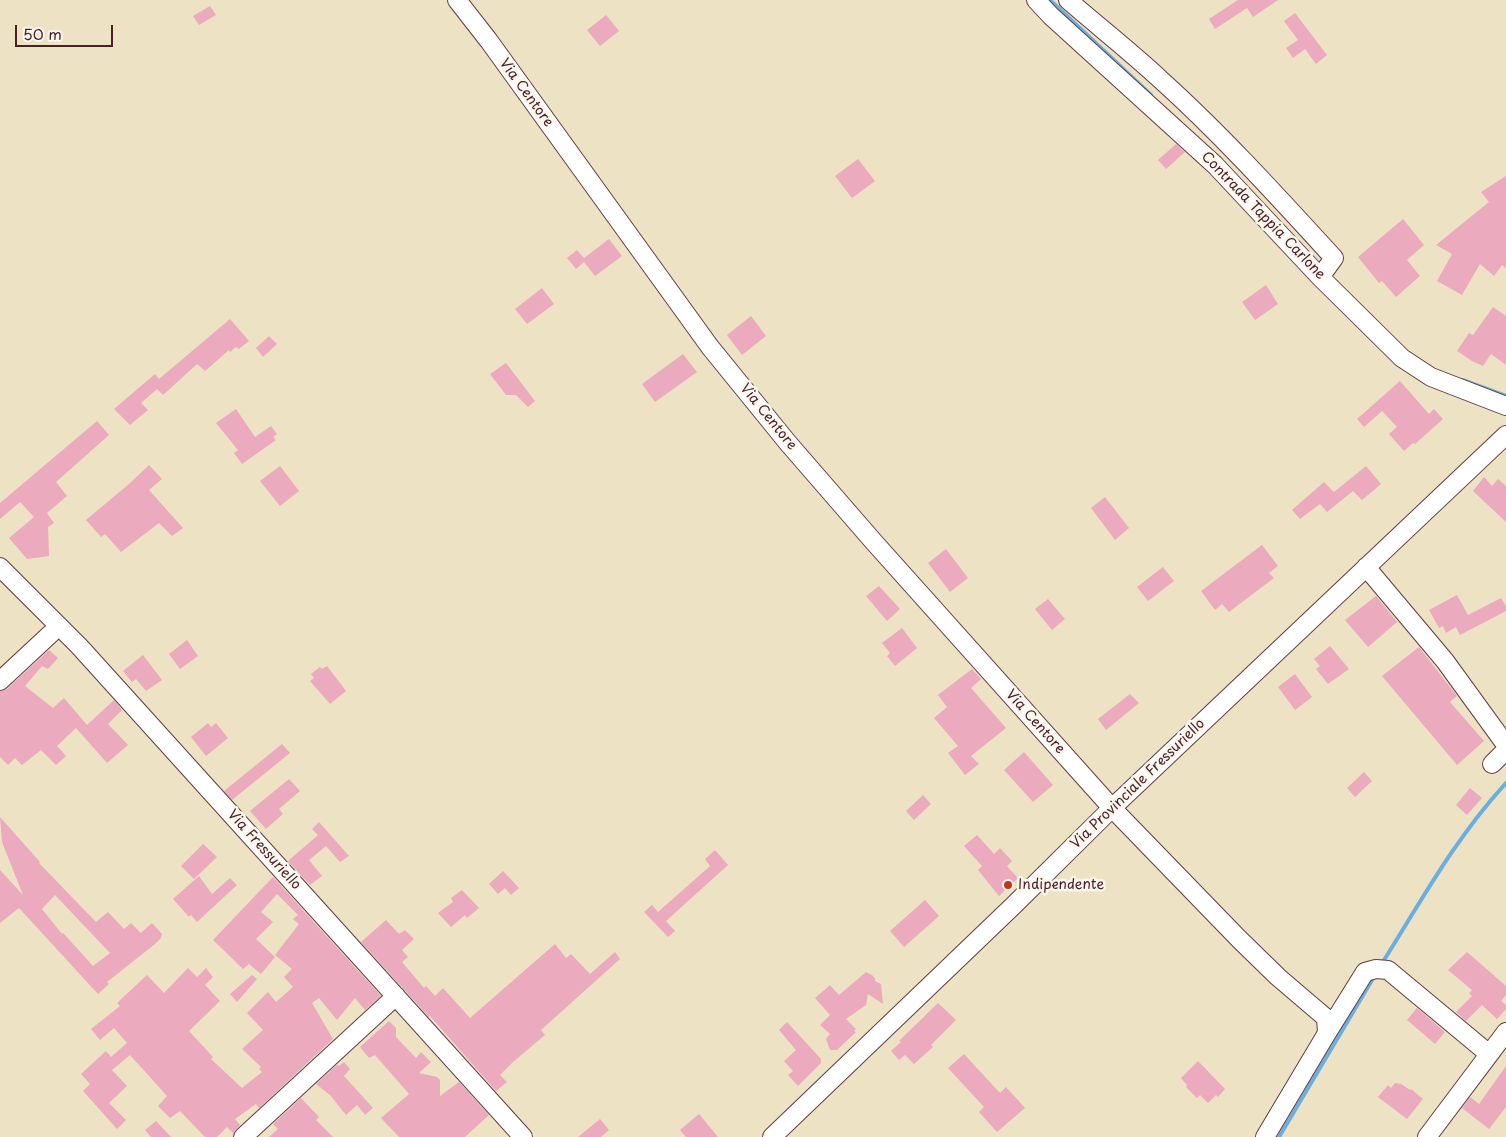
<!DOCTYPE html>
<html>
<head>
<meta charset="utf-8">
<style>
	body { margin:0 }
	#map { position:relative; width:1506px; height:1137px; overflow:hidden; background:#ede2c3; font-family:"Playpen Sans",sans-serif }
	canvas { display:block }
	.scale { position:absolute; left:15px; top:25px; width:98px; height:22px; box-sizing:border-box; border:2px solid #4a1f2b; border-top:0; padding-left:6px; font-size:15px; line-height:18px; white-space:nowrap; color:#4a1f2b; -webkit-text-stroke:4px #fbf7ec; paint-order:stroke }
</style>
</head>
<body>
<div id="map">
<canvas width="1506" height="1137"></canvas>
<div class="scale">50 m</div>
</div>
<script>
const g = document.querySelector('canvas').getContext('2d');
g.lineJoin = 'round';
function strokePath(path, color, width, dash) { g.strokeStyle = color; g.lineWidth = width; g.lineCap = dash ? 'butt' : 'round'; g.setLineDash(dash || []); g.stroke(path); }
function paint(path, color) { g.fillStyle = color; g.fill(path, 'evenodd'); }
function drawText(font, color, halo, rows, align = 'center') {
  g.font = font + ' "Playpen Sans",sans-serif'; g.lineWidth = 5; g.setLineDash([]); g.textBaseline = 'middle'; g.strokeStyle = halo; g.fillStyle = color; for (const [text, x, y, turn = 0] of rows) {
    g.save(); g.translate(x, y); g.rotate((+turn || 0) * Math.PI / 180); g.textAlign = isNaN(turn) ? turn : align; if (halo) g.strokeText(text, 0, 0); g.fillText(text, 0, 0); g.restore();
  }
}
strokePath(new Path2D(`
	M1050 0 1151 95
	M1463 380 1506 396
	M1381 965C1420 903 1456 837 1506 783
	M1279 1137 1375 975`), '#6aafe0', 4);
paint(new Path2D(`
	M1238 0H1278L1253 17 1247 8 1215 29 1209 19Z
	M210 6 216 15 199 25 193 16Z
	M1295 13 1327 55 1316 64 1305 49 1293 58 1286 48 1298 40 1284 21Z
	M606 15 619 31 600 46 587 30Z
	M1176 144 1185 152 1166 169 1158 160Z
	M858 159 875 181 852 198 835 176Z
	M1506 176V268L1502 265 1494 276 1480 264 1462 295 1437 281 1452 254 1436 245 1489 202 1481 192Z
	M1403 219 1424 245 1407 260 1420 276 1396 297 1382 281 1379 283 1358 257Z
	M609 239 622 256 595 276 584 262 576 269 567 258 577 250 584 258Z
	M1266 285 1278 304 1255 320 1242 302Z
	M542 288 554 304 527 324 515 309Z
	M1493 307 1506 316V365L1491 354 1483 366 1472 361 1457 351 1469 333 1473 335Z
	M751 316 766 336 742 355 727 335Z
	M230 319 249 341 239 349 236 347 230 352 229 350 205 371 197 364 163 395 157 389 141 403 148 410 130 425 114 409 155 374 159 379Z
	M269 336 277 344 263 357 256 348Z
	M683 354 697 372 655 402 642 384Z
	M506 363 535 401 528 407 516 395H506L490 374Z
	M1400 381 1429 414 1434 409 1443 419 1415 444 1413 443 1404 451 1389 434 1397 427 1382 411 1364 427 1357 419Z
	M236 409 255 437 271 426 277 434 273 437 276 440 242 464 234 453 238 450 216 423Z
	M97 421 109 435 56 482 67 496 47 513 54 523 48 527 49 556 27 559 9 538 34 517 20 502 0 519V503Z
	M149 465 162 479 149 490 183 528 172 536 159 523 121 552 105 534 101 537 86 520 129 484Z
	M280 466 299 491 280 506 260 481Z
	M1366 466 1381 484 1362 500 1353 491 1327 512 1320 504 1300 519 1292 510 1324 482 1334 492Z
	M1484 477 1492 486 1498 479 1506 486V522L1473 491Z
	M1105 497 1129 528 1115 540 1091 508Z
	M1262 545 1278 566 1269 573 1274 578 1229 612 1222 604 1215 610 1201 591Z
	M946 549 968 578 950 592 928 563Z
	M1163 567 1174 581 1148 601 1137 587Z
	M879 586 900 609 887 621 866 596Z
	M1457 595 1468 615 1501 598 1506 606V611L1460 635 1456 627 1446 633 1443 626 1439 628 1429 610Z
	M1376 596 1397 622 1368 647 1345 620Z
	M1048 599 1065 619 1052 630 1035 609Z
	M902 628 917 648 895 666 887 656 890 653 882 643Z
	M187 640 198 656 180 669 169 654Z
	M1330 646 1349 669 1328 684 1316 669 1320 666 1314 659Z
	M1419 647 1457 696 1450 702 1484 741 1457 765 1382 676Z
	M49 650 58 658 48 669 42 666 25 686 53 708 64 698 87 725 114 700 122 710 108 724 128 745 107 763 76 728 57 746 66 756 56 765 41 750 22 765 15 758 8 765 0 757V691L7 689Z
	M143 655 162 680 146 691 136 679 132 682 123 671Z
	M327 666 346 691 330 704 310 681 314 678 311 674 320 667 322 669Z
	M972 669 981 679 971 688 1006 728 971 756 979 764 965 775 948 753 958 746 934 718 947 707 938 695Z
	M1295 674 1312 697 1295 710 1278 687Z
	M1130 694 1139 703 1106 730 1098 719Z
	M208 723 211 727 216 723 228 738 206 756 191 737Z
	M282 744 290 753 232 800 224 791Z
	M1024 752 1053 785 1033 802 1004 770Z
	M1364 772 1372 781 1355 797 1347 788Z
	M289 779 300 791 279 809 283 814 266 829 250 811Z
	M1470 788 1482 798 1467 815 1456 805Z
	M923 795 931 804 914 820 906 811Z
	M0 817 40 862 39 863 96 922 108 912 124 929 131 923 141 933 152 923 162 934 161 938 155 944 107 982 109 984 98 994 19 908 0 923V870L23 895 2 842ZM55 895 110 953 93 966 63 933 62 934 42 909Z
	M319 822 349 856 340 862 326 846 309 860 322 876 310 885 288 861 318 835 312 829Z
	M977 835 994 854 1000 848 1012 861 1007 866 1018 878 999 896 978 870 982 866 964 846Z
	M203 844 217 857 194 879 181 866Z
	M715 850 728 865 666 921 675 931 668 937 644 912 652 905 658 912 710 866 705 859Z
	M503 871 519 888 511 895 505 888 498 894 489 884Z
	M199 876 212 894 230 878 237 885 197 922 191 915 189 917 173 899Z
	M273 877 381 996 365 1010 355 998 337 1020 319 998 312 1003 333 1039 259 1108 256 1104 235 1119 240 1125 233 1133 227 1127 217 1137H205L180 1111 170 1118 158 1106 167 1096 130 1055 112 1070 127 1086 109 1103 126 1120 117 1129 83 1091 90 1084 81 1074 106 1051 111 1057 127 1043 114 1028 100 1040 91 1029 120 1006 117 1003 147 975 164 993 188 968 197 977 206 968 213 977 205 985 220 1001 189 1031 213 1057 211 1059 242 1088 262 1072 259 1069 261 1067 242 1049 263 1030 247 1013 268 992 276 1002 293 987 284 977 292 969 275 955 299 924 293 919 298 915 277 894 261 912 273 922 256 939 275 957 261 974 249 964 243 969 213 940Z
	M462 890 479 908 467 918 465 915 451 927 438 913 453 902 451 898Z
	M925 900 939 916 904 947 890 931Z
	M386 920 399 934 405 930 414 939 402 950 408 957 402 962 424 988 426 986 435 996 443 988 470 1018 555 944 566 958 571 954 590 974 615 952 620 959 541 1030 545 1035 513 1062 500 1075 507 1082 496 1091 430 1016 429 1017 361 942Z
	M1467 952 1506 986V995L1501 1001 1506 1005V1009L1497 1019 1482 1005 1466 1021 1456 1012 1472 996 1469 993 1472 990 1448 970Z
	M866 972 872 975 875 978V981L881 984 883 1004 868 994 866 1005 846 1019 856 1029 854 1031 856 1032 837 1050H830L826 1039 830 1034 820 1025 830 1015 815 998 830 985 839 995Z
	M252 975 257 979 237 1002 230 994Z
	M938 1003 956 1020 931 1045 933 1047 914 1064 905 1055 899 1060 891 1051 901 1042 899 1041Z
	M1417 1008 1445 1032 1435 1044 1407 1020Z
	M389 1021 396 1028V1037L416 1058 421 1052 431 1062 419 1073 437 1077 440 1080V1096L459 1082 489 1115 465 1137H399L381 1118 409 1094 375 1055 369 1058 360 1047Z
	M787 1022 821 1059V1063L798 1086 788 1075 793 1071 784 1061 796 1050 779 1030Z
	M964 1054 1000 1093 1006 1087 1025 1108 997 1132 979 1112 984 1107 948 1068Z
	M1198 1061 1225 1089 1218 1097 1216 1095 1208 1103 1200 1095 1197 1098 1186 1087 1187 1085 1181 1078Z
	M344 1062 350 1069 344 1076 373 1108 365 1115 357 1105 346 1115 330 1095 316 1084 337 1065 339 1066Z
	M1506 1066V1107L1489 1129 1462 1108 1470 1097 1479 1104Z
	M1395 1083 1401 1084 1410 1090 1411 1089 1423 1099 1407 1119 1378 1097 1388 1085 1391 1088Z
	M301 1098 319 1117 316 1120 333 1137H269L278 1129 273 1124Z
	M699 1114 718 1137H686L680 1130Z
	M600 1119 609 1130 601 1137H578Z
	M156 1121 171 1137H151L145 1130Z`), '#ebaabe');
const minor = new Path2D(`
	M457 0 489 41 710 347 788 443 873 541 1112 808 1239 939 1278 977 1326 1018 1327 1033 1265 1137
	M1036 0 1051 16 1215 165 1320 277 1402 358 1431 377 1506 406
	M1068 0C1099 27 1131 52 1161 80 1222 135 1278 197 1334 258L1320 277
	M0 567 79 646 523 1137
	M1366 567 1445 661 1506 745
	M0 681 59 626
	M1492 764 1506 750
	M1327 1033 1365 972 1376 969 1388 970 1489 1054
	M243 1137 396 996
	M772 1137 1014 905 1112 808 1506 435
	M1427 1137 1506 1032`);
strokePath(minor, '#623c42', 20);
strokePath(minor, '#fff', 18);
for (const [x, y, r, color] of [
	[1008,885,5,"#c8321e"]
]) { const dot = new Path2D(); dot.arc(x, y, r, 0, 2 * Math.PI); g.fillStyle = color; g.fill(dot); strokePath(dot, '#fbf7ec', 2); }
drawText('14px', '#4a1f2b', '#fbf7ec', [
	["Via Centore",526,93,54],
	["Contrada Tappia Carlone",1263,216,46],
	["Via Centore",768,417,51],
	["Via Centore",1035,722,48],
	["Via Provinciale Fressuriello",1138,784,-44],
	["Via Fressuriello",264,850,48]
]);
drawText('14px', '#4a1f2b', '#fbf7ec', [
	["Indipendente",1018,885]
], 'left');
</script>
</body>
</html>
